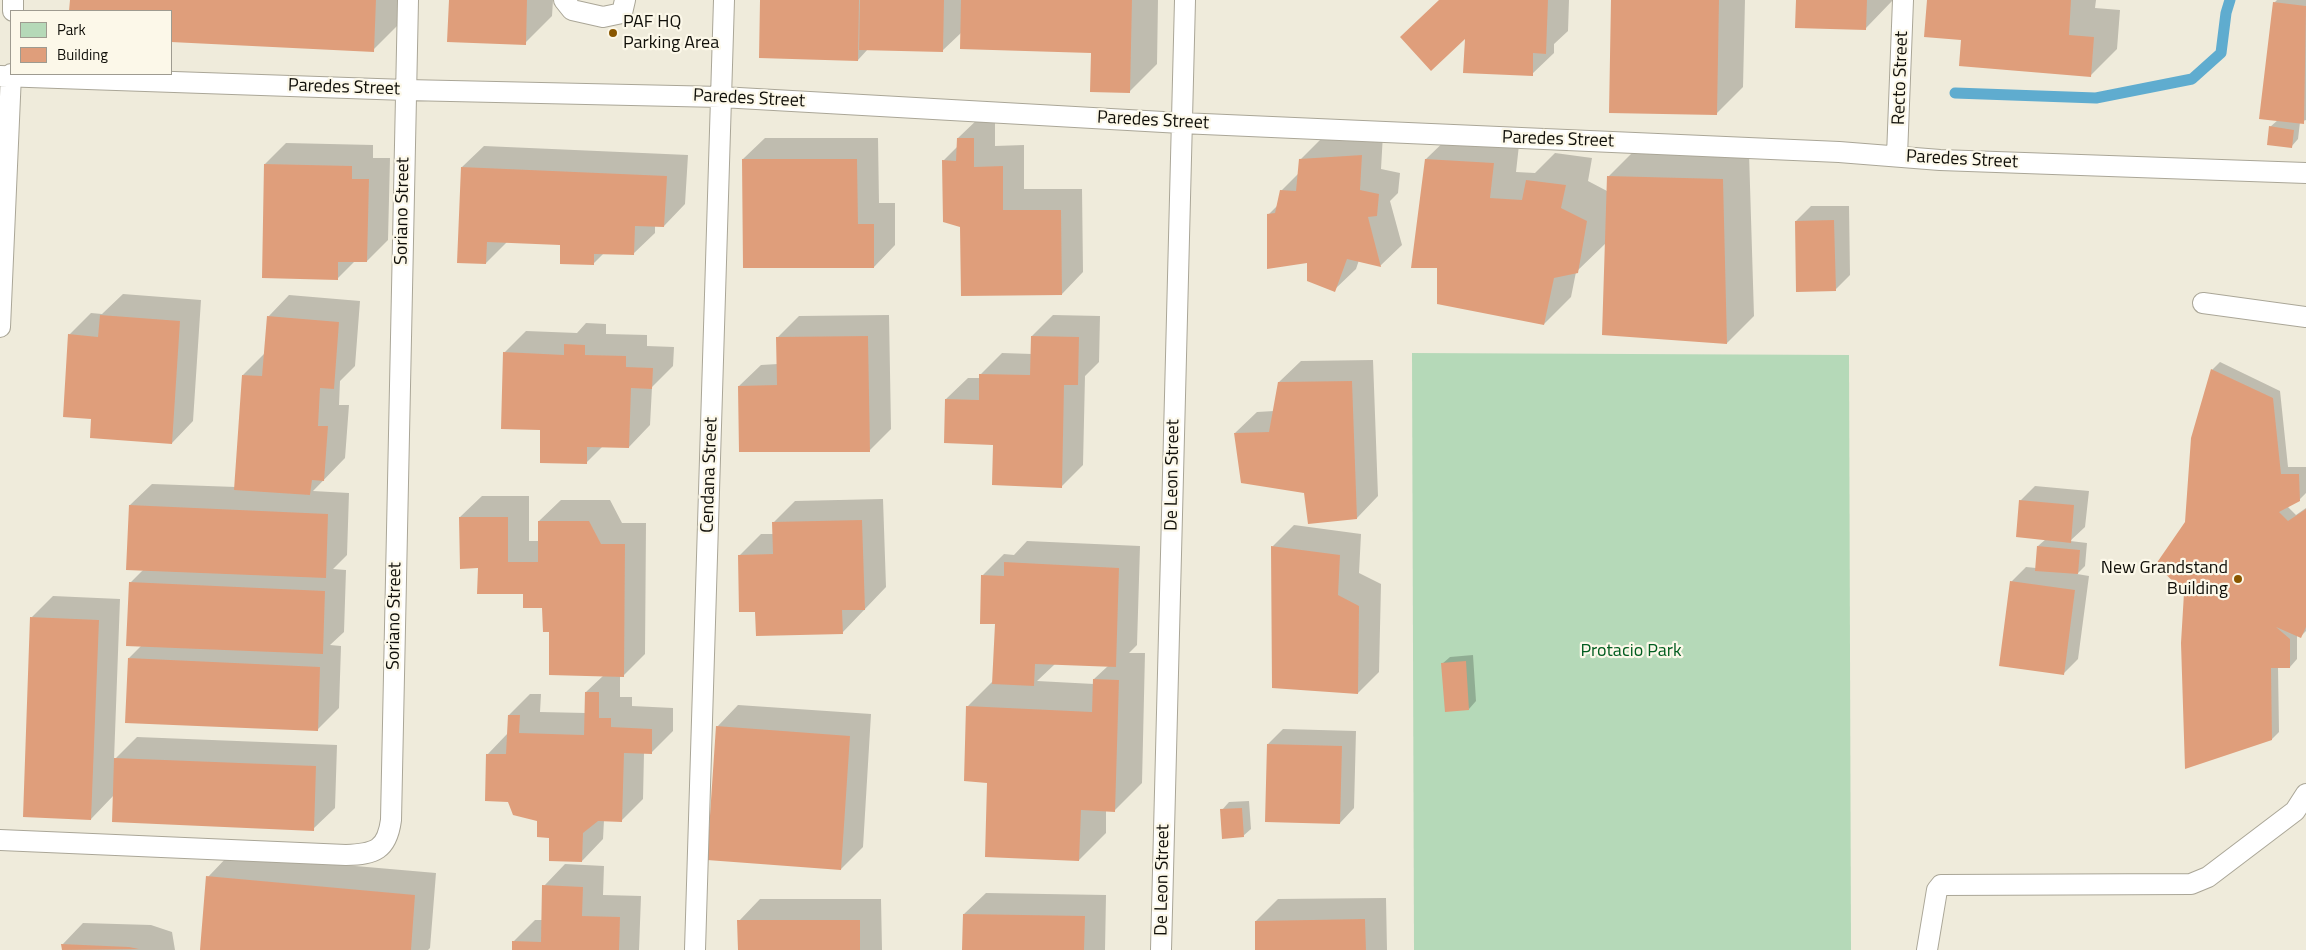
<!DOCTYPE html>
<html>
<head>
<meta charset="utf-8">
<style>
	body { margin:0 }
	#map { position:relative; width:2306px; height:950px; overflow:hidden; background:#efebdb; font-family:"Titillium Web",sans-serif }
	canvas { display:block }
	.legend { position:absolute; left:10px; top:10px; width:162px; height:65px; box-sizing:border-box; background:#fcf8e9; border:1px solid #9e9b90; margin:0; padding:6px 9px; list-style:none; font-size:15px; color:#11100a }
	.legend li { display:flex; align-items:center; gap:10px; height:25px }
	.legend b { width:25px; border:1px solid #9e9b90 }
</style>
</head>
<body>
<div id="map">
<canvas width="2306" height="950"></canvas>
<ul class="legend">
<li><b style="height:14px;background:#b5d9b8"></b>Park</li>
<li><b style="height:14px;background:#df9e7b"></b>Building</li>
</ul>
</div>
<script>
const g = document.querySelector('canvas').getContext('2d');
g.lineJoin = 'round';
function paint(path, color) { g.fillStyle = color; g.fill(path, 'evenodd'); }
function strokePath(path, color, width, dash) { g.strokeStyle = color; g.lineWidth = width; g.lineCap = dash ? 'butt' : 'round'; g.setLineDash(dash || []); g.stroke(path); }
function drawText(font, color, halo, rows, align = 'center') {
  g.font = font + ' "Titillium Web",sans-serif'; g.lineWidth = 4.5; g.setLineDash([]); g.textBaseline = 'middle'; g.strokeStyle = halo; g.fillStyle = color; for (const [text, x, y, turn = 0] of rows) {
    g.save(); g.translate(x, y); g.rotate((+turn || 0) * Math.PI / 180); g.textAlign = isNaN(turn) ? turn : align; if (halo) g.strokeText(text, 0, 0); g.fillText(text, 0, 0); g.restore();
  }
}
paint(new Path2D(`
	M1412 353 1849 355 1851 950H1414Z`), '#b5d9b8');
paint(new Path2D(`
	M71 0H401L400 23 373 50 171 11H70Z
	M450 0H553L552 16 525 43Z
	M761 0H1158L1157 64 1130 91 1093 52 962 32 942 51 868 49 858 60Z
	M1439 0H1569L1568 31 1554 44V53L1532 74 1466 36Z
	M1612 0H1745L1743 87 1716 114Z
	M1797 0H1893L1866 28Z
	M1928 0H2096L2095 8 2120 10 2117 49 2090 76 1962 39Z
	M2277 0H2306V120L2300 122 2298 139 2291 147 2270 127 2278 120 2274 3Z
	M980 117H995V146L1024 145V189H1082L1083 272 1062 294 962 226 943 161 958 146V138Z
	M1454 132 1520 136 1516 172 1535 173 1555 153 1592 158 1588 181 1607 191 1608 177 1635 150 1749 153 1754 316 1727 343 1603 334 1606 243 1576 272 1571 297 1544 324 1439 267 1426 159Z
	M1383 134 1381 169 1400 173 1398 193 1390 201 1402 245 1380 266 1359 260 1356 269 1334 290 1268 215 1278 205 1281 191 1299 173 1300 160 1322 138Z
	M765 138H878L879 203H895V245L874 267 743 159Z
	M286 143 373 145V158H390L388 240 367 261H355L337 279 265 164Z
	M484 146 688 155 685 204 664 226 655 225V233L633 254 604 253 593 264 562 244 507 242 486 263 462 167Z
	M1811 206H1849L1850 275 1835 290 1796 221Z
	M123 294 201 300 193 421 172 443 93 418 69 335 91 313 102 314Z
	M289 295 360 301 355 366 340 381 339 405H349L345 458 313 491 349 493 347 555 333 569 346 570 344 632 330 645 341 646 339 708 317 730 129 658 142 645 130 583 144 569 130 505 152 484 236 487 243 375 265 353 268 317Z
	M889 315 891 429 870 450 739 386 761 365 778 364V337L799 316Z
	M1053 315 1100 316 1099 362 1085 376 1083 465 1062 486 994 444 946 399 968 378H981V374L1002 353 1032 354V336Z
	M586 323 606 324V334L647 335V346L674 347 673 366 652 387 650 425 629 447 603 446 586 463 542 429 504 353 526 331 577 333Z
	M1373 360 1378 496 1357 518 1305 492 1235 433 1257 412 1274 411 1279 382 1301 361Z
	M2220 362 2280 391 2288 467H2306V493L2299 500 2287 506 2296 515 2306 508V631L2301 636 2297 635V659L2290 667 2278 666 2279 732 2272 739 2187 522 2192 438 2212 370Z
	M2035 486 2089 491 2085 527 2070 541 2087 543 2085 566 2077 574 2089 576 2078 659 2063 674 2011 582 2026 567 2036 568 2038 546 2046 539 2020 501Z
	M482 496H529V541H539V521L561 500H610L622 523H646L645 654 624 675H620V697H632V706L673 708V731L651 753H644L643 799 622 820H604L603 839 582 861 550 837 487 755 508 733 509 715 530 694H541L540 712 586 713V692L604 675 551 631 544 606 524 593 479 567 460 517Z
	M883 499 886 587 842 633 739 556 761 534H773V523L795 501Z
	M1294 525 1361 534 1359 573 1381 584 1379 672 1358 693 1272 547Z
	M1027 541 1140 546 1137 645 1129 653H1145L1142 783 1115 810H1106V833L1079 860 989 782 967 707 994 680 996 623 982 576 1004 554 1014 555ZM1055 664 1108 666 1094 679V684L1037 681Z
	M53 596 120 599 114 760 137 737 337 745 335 808 313 829 114 795 91 819 32 617Z
	M1473 655 1476 701 1469 709 1442 664 1450 657Z
	M738 705 871 714 863 847 841 869 717 727Z
	M1283 729 1356 731 1354 808 1340 823 1268 744Z
	M1249 801 1251 829 1243 836 1222 810 1229 802Z
	M229 855 436 873 430 948 428 950H202L208 877Z
	M565 864 604 866 603 895 641 896 639 950H513L514 941 535 920H543L544 886Z
	M986 893 1106 895 1105 950H963L964 914Z
	M1386 898 1387 950H1257L1256 921 1278 899Z
	M760 899H881L882 950H739V921Z
	M83 923 151 925 172 932 175 950H64L62 945Z`), '#0003');
strokePath(new Path2D(`
	M1955 93 2096 98 2192 79 2221 53 2226 13 2230 0`), '#5faccf', 11);
paint(new Path2D(`
	M70 0H376L374 52 171 42V11H69Z
	M449 0H527L526 45 447 42Z
	M760 0H859L858 61 759 58Z
	M860 0H944L943 52 859 50Z
	M961 0H1132L1130 93 1090 92 1091 53 960 49Z
	M1439 0H1548L1546 54 1533 53V76L1463 73 1465 39 1431 71 1400 37Z
	M1611 0H1719L1717 115 1609 113Z
	M1796 0H1867L1866 30 1795 28Z
	M1927 0H2071L2069 35 2094 37 2091 77 1959 66 1961 40 1924 37Z
	M2273 2 2306 6 2304 124 2259 119Z
	M2269 126 2294 130 2292 148 2267 145Z
	M957 138H974V167L1003 166V210H1061L1062 295 961 296 960 227 943 222 942 160 956 161Z
	M1362 155 1360 190 1379 194 1377 216 1368 217 1381 267 1347 259 1335 292 1307 281V263L1267 269V214L1275 213 1280 190 1296 191 1299 159Z
	M742 159H857L858 224H874V268H743Z
	M1425 159 1494 163 1490 198 1522 200 1526 180 1566 185 1561 208 1587 221 1578 273 1554 278 1544 325 1437 304V268H1411Z
	M264 164 352 166V179H369L367 262H338V280L262 278Z
	M461 167 667 176 664 227 635 226 634 255 594 254V265L560 264V245L487 242 486 264 457 263Z
	M1607 176 1723 179 1727 344 1602 335Z
	M1834 220 1836 291 1796 292 1795 221Z
	M100 315 180 321 172 444 90 438 91 419 63 417 68 334 98 337Z
	M267 316 339 322 334 389 320 388 318 426H328L324 481 312 480 310 495 234 490 242 375 262 376Z
	M868 336 870 452H739L738 386 777 385 776 337Z
	M1031 336 1079 337 1078 385H1064L1062 488 992 485 993 445 944 443 945 399 979 400V374L1030 375Z
	M564 344 585 345V355L626 356V367L653 368 652 389 631 388 629 448 587 447V464L540 463V430L501 429 503 352 564 355Z
	M2211 369 2273 398 2281 474H2299L2300 501 2279 512 2288 521 2306 509V627L2301 638 2276 627 2290 639V668H2271L2272 740 2185 769 2181 643 2184 593 2156 564 2185 522 2191 438Z
	M1352 381 1357 519 1308 524 1304 493 1241 483 1234 433 1269 432 1278 382Z
	M2019 500 2074 505 2071 543 2016 537Z
	M129 505 328 514 326 578 126 570Z
	M459 517H508V562H538V521H589L601 544H625L624 677 549 675V632H543L542 608H523V594H477L478 568 460 569Z
	M862 520 865 610H842L843 634 756 636 755 612H739L738 555 773 554 772 522Z
	M1271 546 1340 555 1338 595 1359 606 1358 694 1272 688Z
	M2037 546 2080 550 2078 574 2035 571Z
	M1004 562 1119 568 1116 667 1035 664 1034 686 992 684 995 624H980L981 575 1004 576Z
	M2010 581 2075 590 2064 675 1999 666Z
	M129 582 325 591 323 654 126 646Z
	M30 617 99 620 91 820 23 817Z
	M128 658 320 667 318 731 125 723Z
	M1466 661 1469 710 1445 712 1441 663Z
	M1093 679 1119 680 1115 812 1081 810 1079 861 985 857 987 783 964 781 966 706 1092 712Z
	M585 692H599V718H611V727L652 729V754L624 753 622 822 598 821 583 833 582 862 549 861V838L537 837V821L513 815 508 802 485 801 486 754H506L508 715H520L519 733 584 735Z
	M716 726 850 736 841 870 707 860Z
	M1267 744 1342 746 1340 824 1265 822Z
	M114 758 316 766 314 831 112 822Z
	M1242 808 1244 837 1222 839 1220 809Z
	M206 876 415 895 411 950H200Z
	M542 885 583 887 582 916 620 917 619 950H512V941L541 942Z
	M963 914 1085 916 1084 950H962Z
	M1365 919 1366 950H1255V921Z
	M737 920H860V950H738Z
	M61 944 129 947 139 949 62 950Z`), '#df9e7b');
const service = new Path2D(`
	M564 0 572 10 603 17 622 13 625 0
	M13 11V0
	M0 76 406 90 721 97 1181 123 1839 152 1940 160 2306 173
	M1897 156 1903 0
	M2203 303 2306 317
	M0 327 11 74
	M0 840 346 855C375 854 387 850 391 820L408 0
	M695 950 724 0
	M1161 950 1185 0
	M1927 950 1937 890 1941 885 2191 884 2208 877 2295 811 2306 794`);
strokePath(service, '#aaa697', 22);
strokePath(service, '#fff', 20);
for (const [x, y, r, color] of [
	[613,33,5,"#895700"],
	[2238,579,5,"#895700"]
]) { const dot = new Path2D(); dot.arc(x, y, r, 0, 2 * Math.PI); g.fillStyle = color; g.fill(dot); strokePath(dot, '#fcf8e9', 2); }
drawText('18px', '#11100a', '#fcf8e9', [
	["PAF HQ",623,23],
	["Parking Area",623,44],
	["New Grandstand",2228,569,"right"],
	["Building",2228,590,"right"]
], 'left');
drawText('18px', '#11100a', '#fcf8e9', [
	["Recto Street",1901,78,-88],
	["Paredes Street",344,88,2],
	["Paredes Street",749,99,3],
	["Paredes Street",1153,121,3],
	["Paredes Street",1558,140,2],
	["Paredes Street",1962,160,3],
	["Soriano Street",403,211,-89],
	["Cendana Street",710,475,-88],
	["De Leon Street",1173,475,-89],
	["Soriano Street",395,616,-89],
	["De Leon Street",1163,880,-89]
]);
drawText('18px', '#005c1f', '#fcf8e9', [
	["Protacio Park",1631,652]
]);
</script>
</body>
</html>
